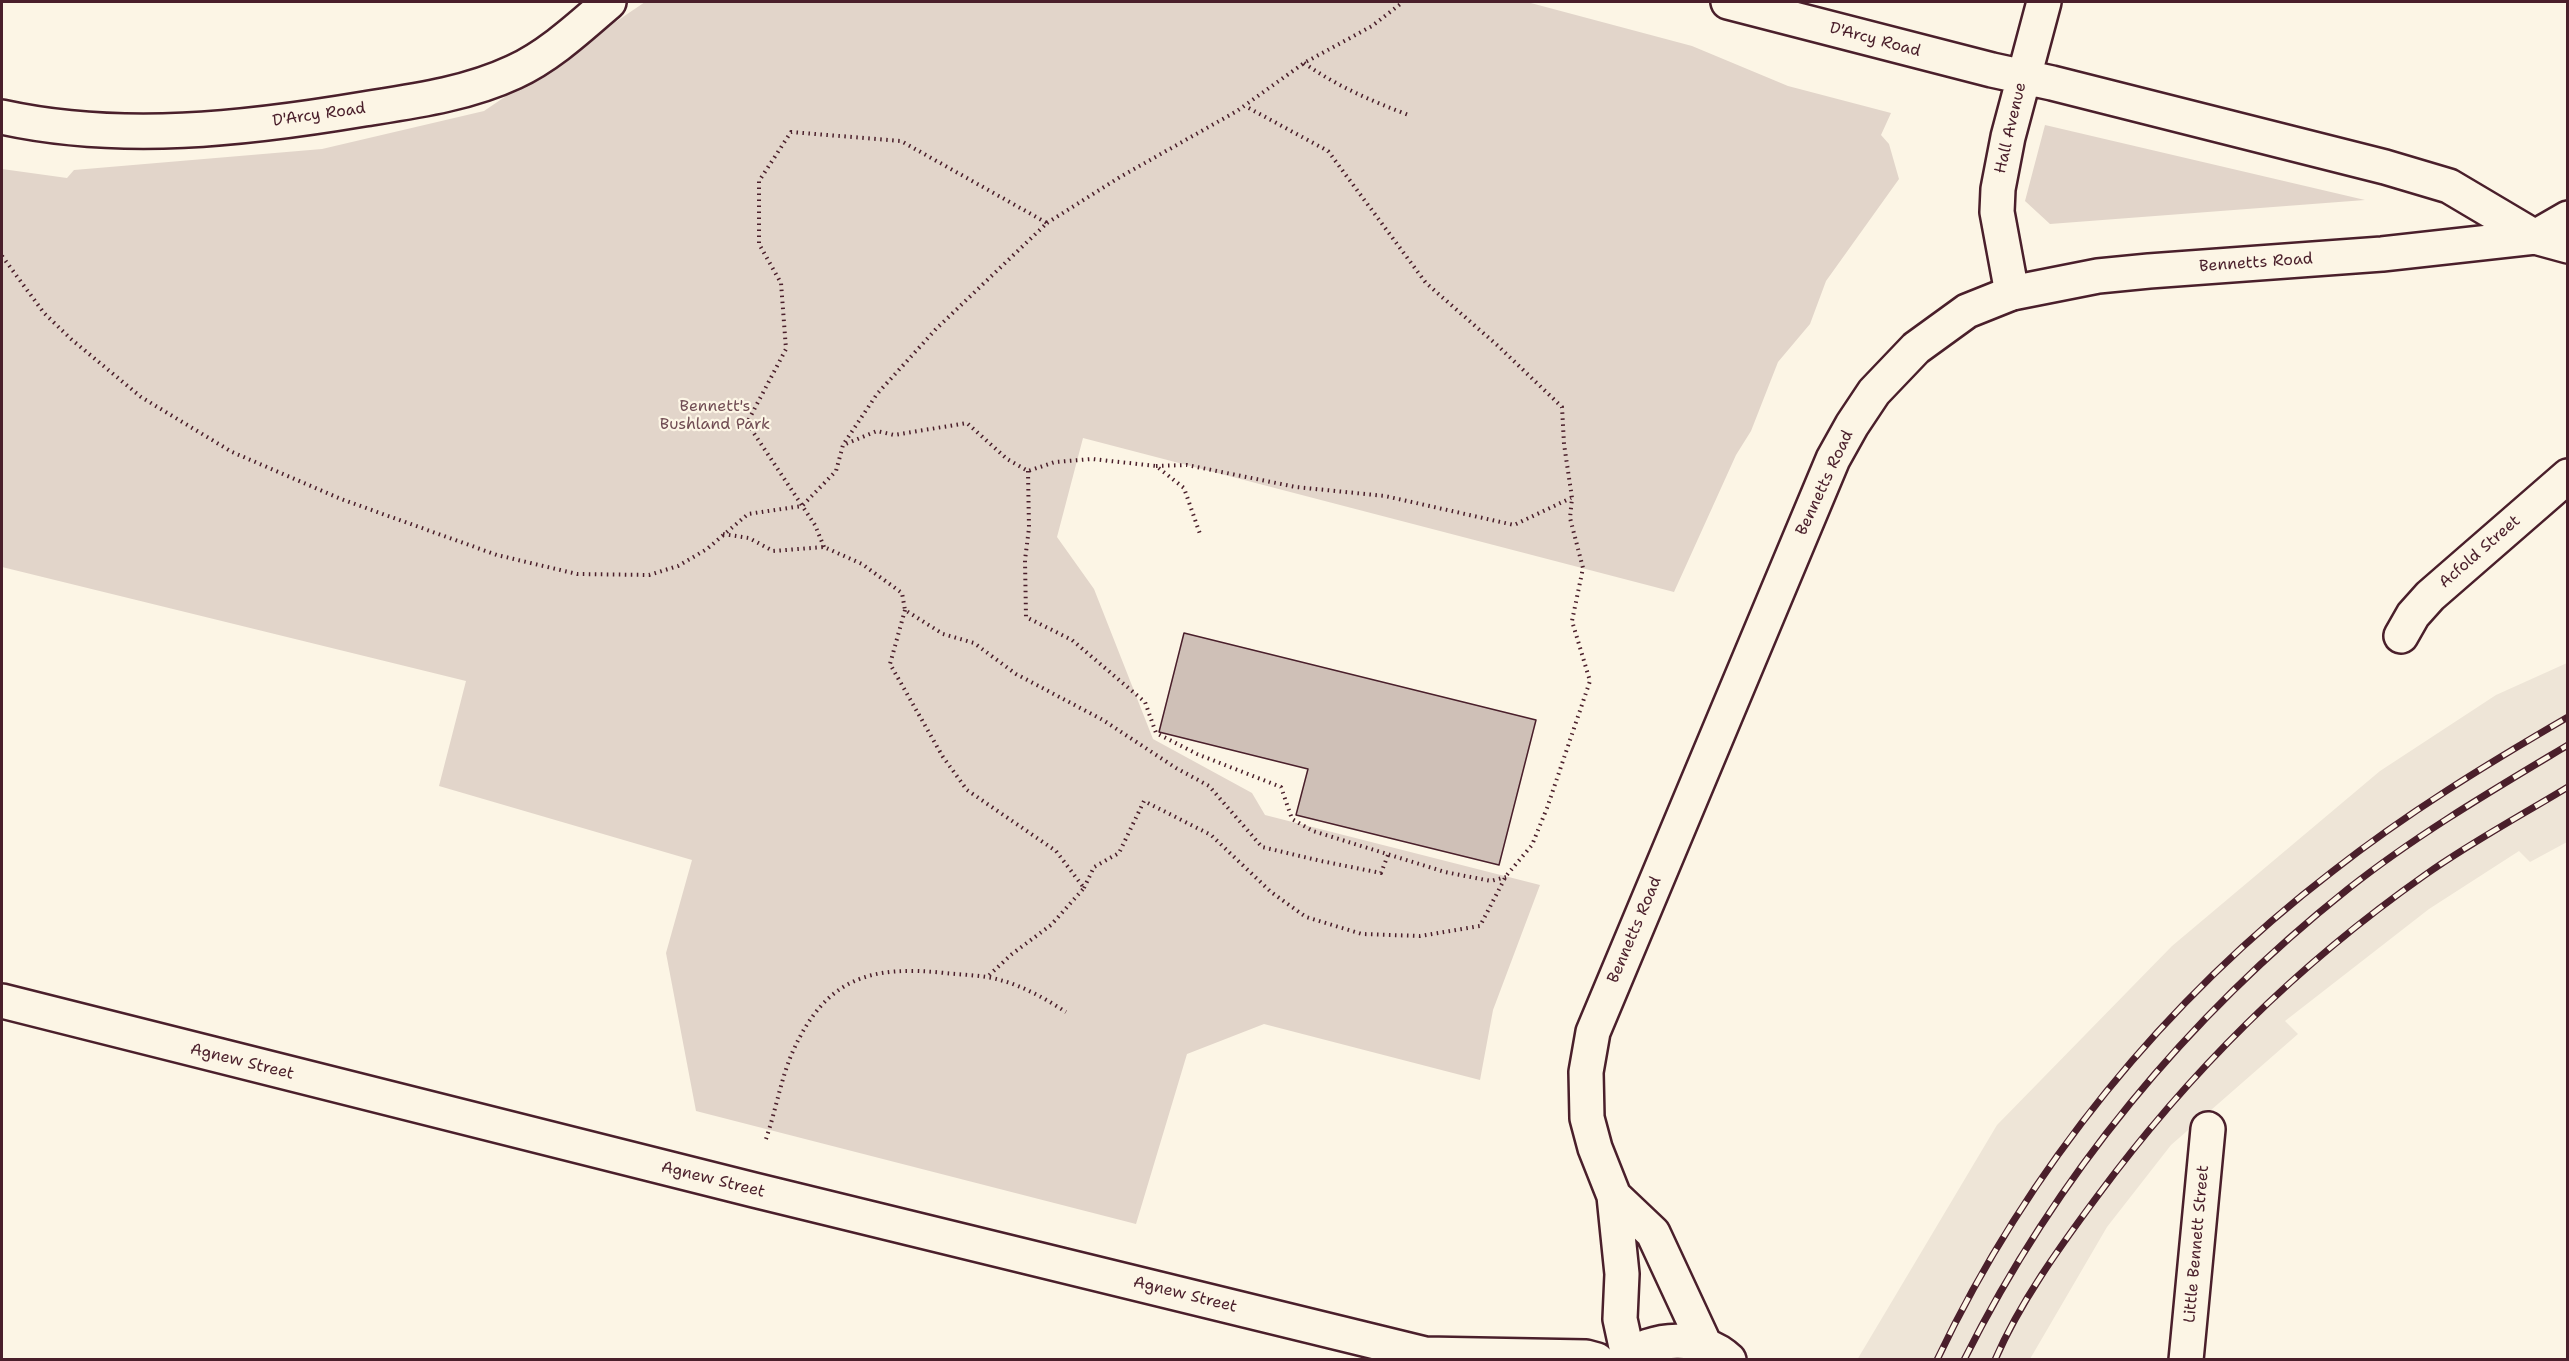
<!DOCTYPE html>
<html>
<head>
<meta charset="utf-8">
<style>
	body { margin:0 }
	#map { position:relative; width:2569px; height:1361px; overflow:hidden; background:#fcf5e5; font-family:"Shantell Sans",sans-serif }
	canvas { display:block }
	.frame { position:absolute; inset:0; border:3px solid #4a1f2b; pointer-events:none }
</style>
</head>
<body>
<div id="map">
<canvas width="2569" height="1361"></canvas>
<div class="frame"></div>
</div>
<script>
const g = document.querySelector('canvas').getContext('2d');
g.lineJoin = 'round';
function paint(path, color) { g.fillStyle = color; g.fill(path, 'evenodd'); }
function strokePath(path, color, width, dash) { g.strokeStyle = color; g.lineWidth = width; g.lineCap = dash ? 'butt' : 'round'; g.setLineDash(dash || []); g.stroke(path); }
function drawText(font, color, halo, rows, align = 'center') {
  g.font = font + ' "Shantell Sans",sans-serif'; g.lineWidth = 4.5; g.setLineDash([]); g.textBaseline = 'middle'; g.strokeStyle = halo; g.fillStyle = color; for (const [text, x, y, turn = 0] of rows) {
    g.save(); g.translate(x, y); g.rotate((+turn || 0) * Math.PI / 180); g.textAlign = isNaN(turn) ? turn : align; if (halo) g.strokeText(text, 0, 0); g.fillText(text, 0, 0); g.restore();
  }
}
paint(new Path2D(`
	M2567 663V842L2530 862 2519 851 2429 909 2285 1021 2298 1034 2171 1145 2107 1227 2030 1359 1857 1360 1997 1125 2172 946 2380 771 2496 695Z`), '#eee5d7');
paint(new Path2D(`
	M645 2H1527L1692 46 1788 86 1891 113 1881 135 1889 144 1899 179 1826 281 1810 324 1778 362 1751 431 1736 455 1674 592 1083 438 1057 537 1094 589 1153 739 1252 793 1265 815 1540 885 1493 1010 1480 1080 1264 1024 1187 1054 1136 1224 696 1111 666 953 692 860 439 786 466 681 2 567V169L67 178 74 170 322 149 484 111Z
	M2045 125 2365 200 2050 224 2025 201Z`), '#e2d5ca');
const building = new Path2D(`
	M1184 633 1536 720 1499 865 1296 815 1308 769 1159 732Z`);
paint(building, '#cfc0b7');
strokePath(building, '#4a1f2b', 1.5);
const street = new Path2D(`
	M1728 2 1992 70 2052 83 2385 167 2449 186 2535 237
	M2 117C121 143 245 129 364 109 415 101 467 94 514 72 549 56 580 27 609 2
	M2012 293 1997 212 1998 189 2008 137 2044 2
	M2401 636 2413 615 2430 596 2568 476
	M2186 1360 2208 1129`);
const secondary = new Path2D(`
	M2535 237 2568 218
	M2 1001 754 1190 1425 1354 1586 1357 1597 1360
	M1614 1196 1653 1233 1705 1345
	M1628 1356 1620 1319 1622 1274 1614 1196 1595 1148 1587 1118 1586 1072 1593 1032 1833 459 1852 425 1874 392 1916 348 1967 311 2012 293 2098 276 2149 271 2382 254 2535 237 2568 246
	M1623 1360C1652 1336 1702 1334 1729 1360`);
strokePath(street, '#4a1f2b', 38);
strokePath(secondary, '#4a1f2b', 38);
strokePath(new Path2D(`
	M1304 63C1338 87 1372 101 1411 116
	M1047 223 1120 177 1237 111 1304 63 1372 26 1403 2
	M2 256 44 313 71 339 141 397 232 452 341 499 497 555 577 574 649 575 678 566 707 549 748 514 802 506 836 471 843 445 877 431 894 435 967 423 1007 459 1028 471 1055 462 1092 459 1156 466 1184 488 1200 534
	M1156 466 1187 465 1296 487 1385 496 1514 525 1571 498
	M1028 471 1029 528 1025 560 1026 617 1072 640 1145 702 1156 733 1197 754 1281 787 1292 819 1313 831 1445 872 1491 881 1506 877
	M723 534 749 538 773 551 824 547 862 564 902 593 905 610 943 634 974 643 1016 674 1103 720 1176 768 1209 786 1262 847 1321 861 1381 873 1388 855
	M824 547 815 525 747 423 786 349 781 283 759 244V181L791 132 901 141 1047 223 936 329 877 394 843 445
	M905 610 890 664 943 757 967 790 1056 851 1084 888 1051 925 1012 954 986 978
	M1084 888 1094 867 1119 853 1144 801 1211 835 1271 892 1306 917 1362 934 1420 936 1480 926 1506 876 1532 845 1547 808 1590 681 1572 621 1583 568 1570 518 1572 498 1564 444 1562 407 1497 345 1426 283 1328 151 1245 106
	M766 1139C776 1110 781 1078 793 1051 826 978 870 965 945 973 963 975 983 975 1000 980 1023 986 1046 999 1066 1012`), '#4a1f2b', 4, [1.5, 4.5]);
strokePath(street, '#fcf5e5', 33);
strokePath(secondary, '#fcf5e5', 33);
const rail = new Path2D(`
	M1937 1360C2028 1168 2165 1000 2333 871 2407 813 2487 764 2568 717
	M1964 1360C2056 1176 2187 1017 2348 889 2416 835 2493 790 2568 745
	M1995 1360C2020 1302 2059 1248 2096 1198 2188 1073 2297 965 2425 875 2470 843 2520 816 2568 787`);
strokePath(rail, '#4a1f2b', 7);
strokePath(rail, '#fcf5e5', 4.5, [14]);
drawText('16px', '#4a1f2b', '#fcf5e5', [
	["D'Arcy Road",1875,40,15],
	["D'Arcy Road",319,115,-8],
	["Hall Avenue",2011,128,-77],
	["Bennetts Road",2256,263,-4],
	["Bennetts Road",1825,483,-65],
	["Acfold Street",2480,552,-41],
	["Bennetts Road",1635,930,-67],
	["Agnew Street",242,1062,14],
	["Agnew Street",713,1180,14],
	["Little Bennett Street",2197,1244,-85],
	["Agnew Street",1185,1295,14]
]);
drawText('16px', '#704c53', '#fcf5e5', [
	["Bennett's",715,407],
	["Bushland Park",715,425]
]);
</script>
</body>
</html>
